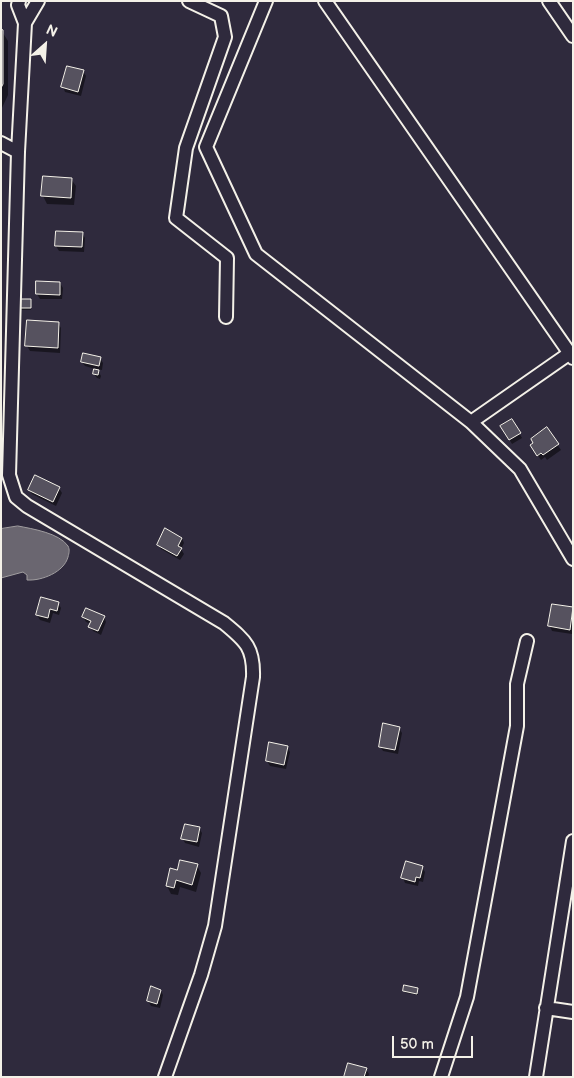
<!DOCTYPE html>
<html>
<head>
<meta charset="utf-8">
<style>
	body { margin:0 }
	#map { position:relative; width:574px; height:1078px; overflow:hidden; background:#2f2a3d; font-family:"Balsamiq Sans",sans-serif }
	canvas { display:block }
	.frame { position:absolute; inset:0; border:2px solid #f4f1e8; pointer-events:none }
	.north { position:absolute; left:20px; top:20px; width:50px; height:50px; -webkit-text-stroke:4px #2f2a3d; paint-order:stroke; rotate:26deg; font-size:14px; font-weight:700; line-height:20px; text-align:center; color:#f4f1e8 }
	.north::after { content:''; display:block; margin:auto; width:18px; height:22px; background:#f4f1e8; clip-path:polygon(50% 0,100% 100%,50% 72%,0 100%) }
	.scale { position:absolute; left:392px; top:1036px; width:81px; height:22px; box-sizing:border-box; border:2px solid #f4f1e8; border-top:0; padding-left:6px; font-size:15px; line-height:18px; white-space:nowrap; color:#f4f1e8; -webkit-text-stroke:4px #2f2a3d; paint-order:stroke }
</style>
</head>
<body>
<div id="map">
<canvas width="574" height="1078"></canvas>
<div class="frame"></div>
<div class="north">N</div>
<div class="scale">50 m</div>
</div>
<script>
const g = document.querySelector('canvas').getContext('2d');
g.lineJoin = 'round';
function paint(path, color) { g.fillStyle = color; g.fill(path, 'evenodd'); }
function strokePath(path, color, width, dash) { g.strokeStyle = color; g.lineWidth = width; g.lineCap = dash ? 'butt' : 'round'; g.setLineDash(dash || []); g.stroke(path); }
const water = new Path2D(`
	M18 526C33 529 59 533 68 546 70 550 69 553 68 557 64 572 42 581 27 580V575L23 572 1 578V529Z`);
paint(water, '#6a6670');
strokePath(water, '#a19ea0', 1);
paint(new Path2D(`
	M1 30 8 41V95L1 110Z
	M83 71 86 76 81 96 65 92 63 87Z
	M71 179 76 186 74 205 47 204 43 196Z
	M82 233 85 238 84 252 59 251 56 246Z
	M37 283H60L63 288 62 299H40L37 294Z
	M30 300 31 310H21L20 308Z
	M28 321 58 323 61 328 60 353 30 351 27 346Z
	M100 358 103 363 102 370 97 369 101 376 100 379 97 378 94 374 95 369 85 366 82 362Z
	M512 421 522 438 512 444 502 427Z
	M547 429 561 450 547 460 545 457 541 460 534 450Z
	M59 488 62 493 56 506 32 494 29 490Z
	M182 538 184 543 181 549 184 554 180 560 161 549 158 545Z
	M58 603 61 608 59 615 53 613 50 623 40 620 37 615Z
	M572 608V634L552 631 550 626Z
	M83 617H104L106 622 101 635 93 631 90 627 91 624 86 622Z
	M399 728 402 733 398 754 383 751 380 746Z
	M287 747 290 752 286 769 270 766 267 761Z
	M199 828 202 833 199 847 185 843 183 839Z
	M197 866 201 873 196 892 180 887 178 895 171 894 167 886 178 871Z
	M422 867 425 872 423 882 419 881 418 886 405 883 403 878Z
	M417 989 418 995 406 993 404 990Z
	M161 991 163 995 160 1008 151 1006 148 1001Z
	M366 1069 369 1074 368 1077H345Z`), '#0007');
const building = new Path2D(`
	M1 29 3 30V84L1 88Z
	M67 66 84 70 78 92 61 87Z
	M43 176 72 178 71 198 41 196Z
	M56 231 83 232 82 247 55 246Z
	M36 281 60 282V295L36 294Z
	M19 299H31V308H18Z
	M27 320 59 322 58 348 25 346Z
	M83 353 101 357 99 366 81 362Z
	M94 369 99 370 98 375 93 374Z
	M512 419 521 433 509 440 500 426Z
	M547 427 559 444 543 455 541 453 537 456 530 445 533 443 531 439Z
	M35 475 60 487 53 502 28 490Z
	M165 528 182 538 178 546 182 548 177 556 157 545Z
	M41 597 59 602 57 611 50 609 48 618 36 615Z
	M552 604 573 607 570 630 548 626Z
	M86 608 105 616 98 631 88 627 91 621 82 617Z
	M383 723 400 727 395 750 379 747Z
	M269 742 288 746 284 765 266 761Z
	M185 824 200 827 197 842 181 839Z
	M180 860 198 864 192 885 176 880 174 888 166 886 170 868 177 870Z
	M406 861 423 866 420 878 416 877 415 882 401 878Z
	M404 985 418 988 417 994 403 991Z
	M151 986 161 990 157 1004 147 1001Z
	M348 1063 367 1068 364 1077H344Z`);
paint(building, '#56525f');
strokePath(building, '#f4f1e8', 1);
const minor = new Path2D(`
	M189 1 221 16 225 37 186 148 176 218 227 258 226 317
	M266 1 206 147 256 254 471 422 570 353
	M325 1 573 358
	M549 1 573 36
	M25 23 38 1
	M1 143 18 152 9 475 16 497 27 506 224 623C246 641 254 648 253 677L215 926 201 975 165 1077
	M18 152 25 23 18 5 19 1
	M471 422 520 469 573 559
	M546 1008 573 1012
	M441 1077 467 997 517 726V684L527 641
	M536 1077 573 841`);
strokePath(minor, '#f4f1e8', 16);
strokePath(minor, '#2f2a3d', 12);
</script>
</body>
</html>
